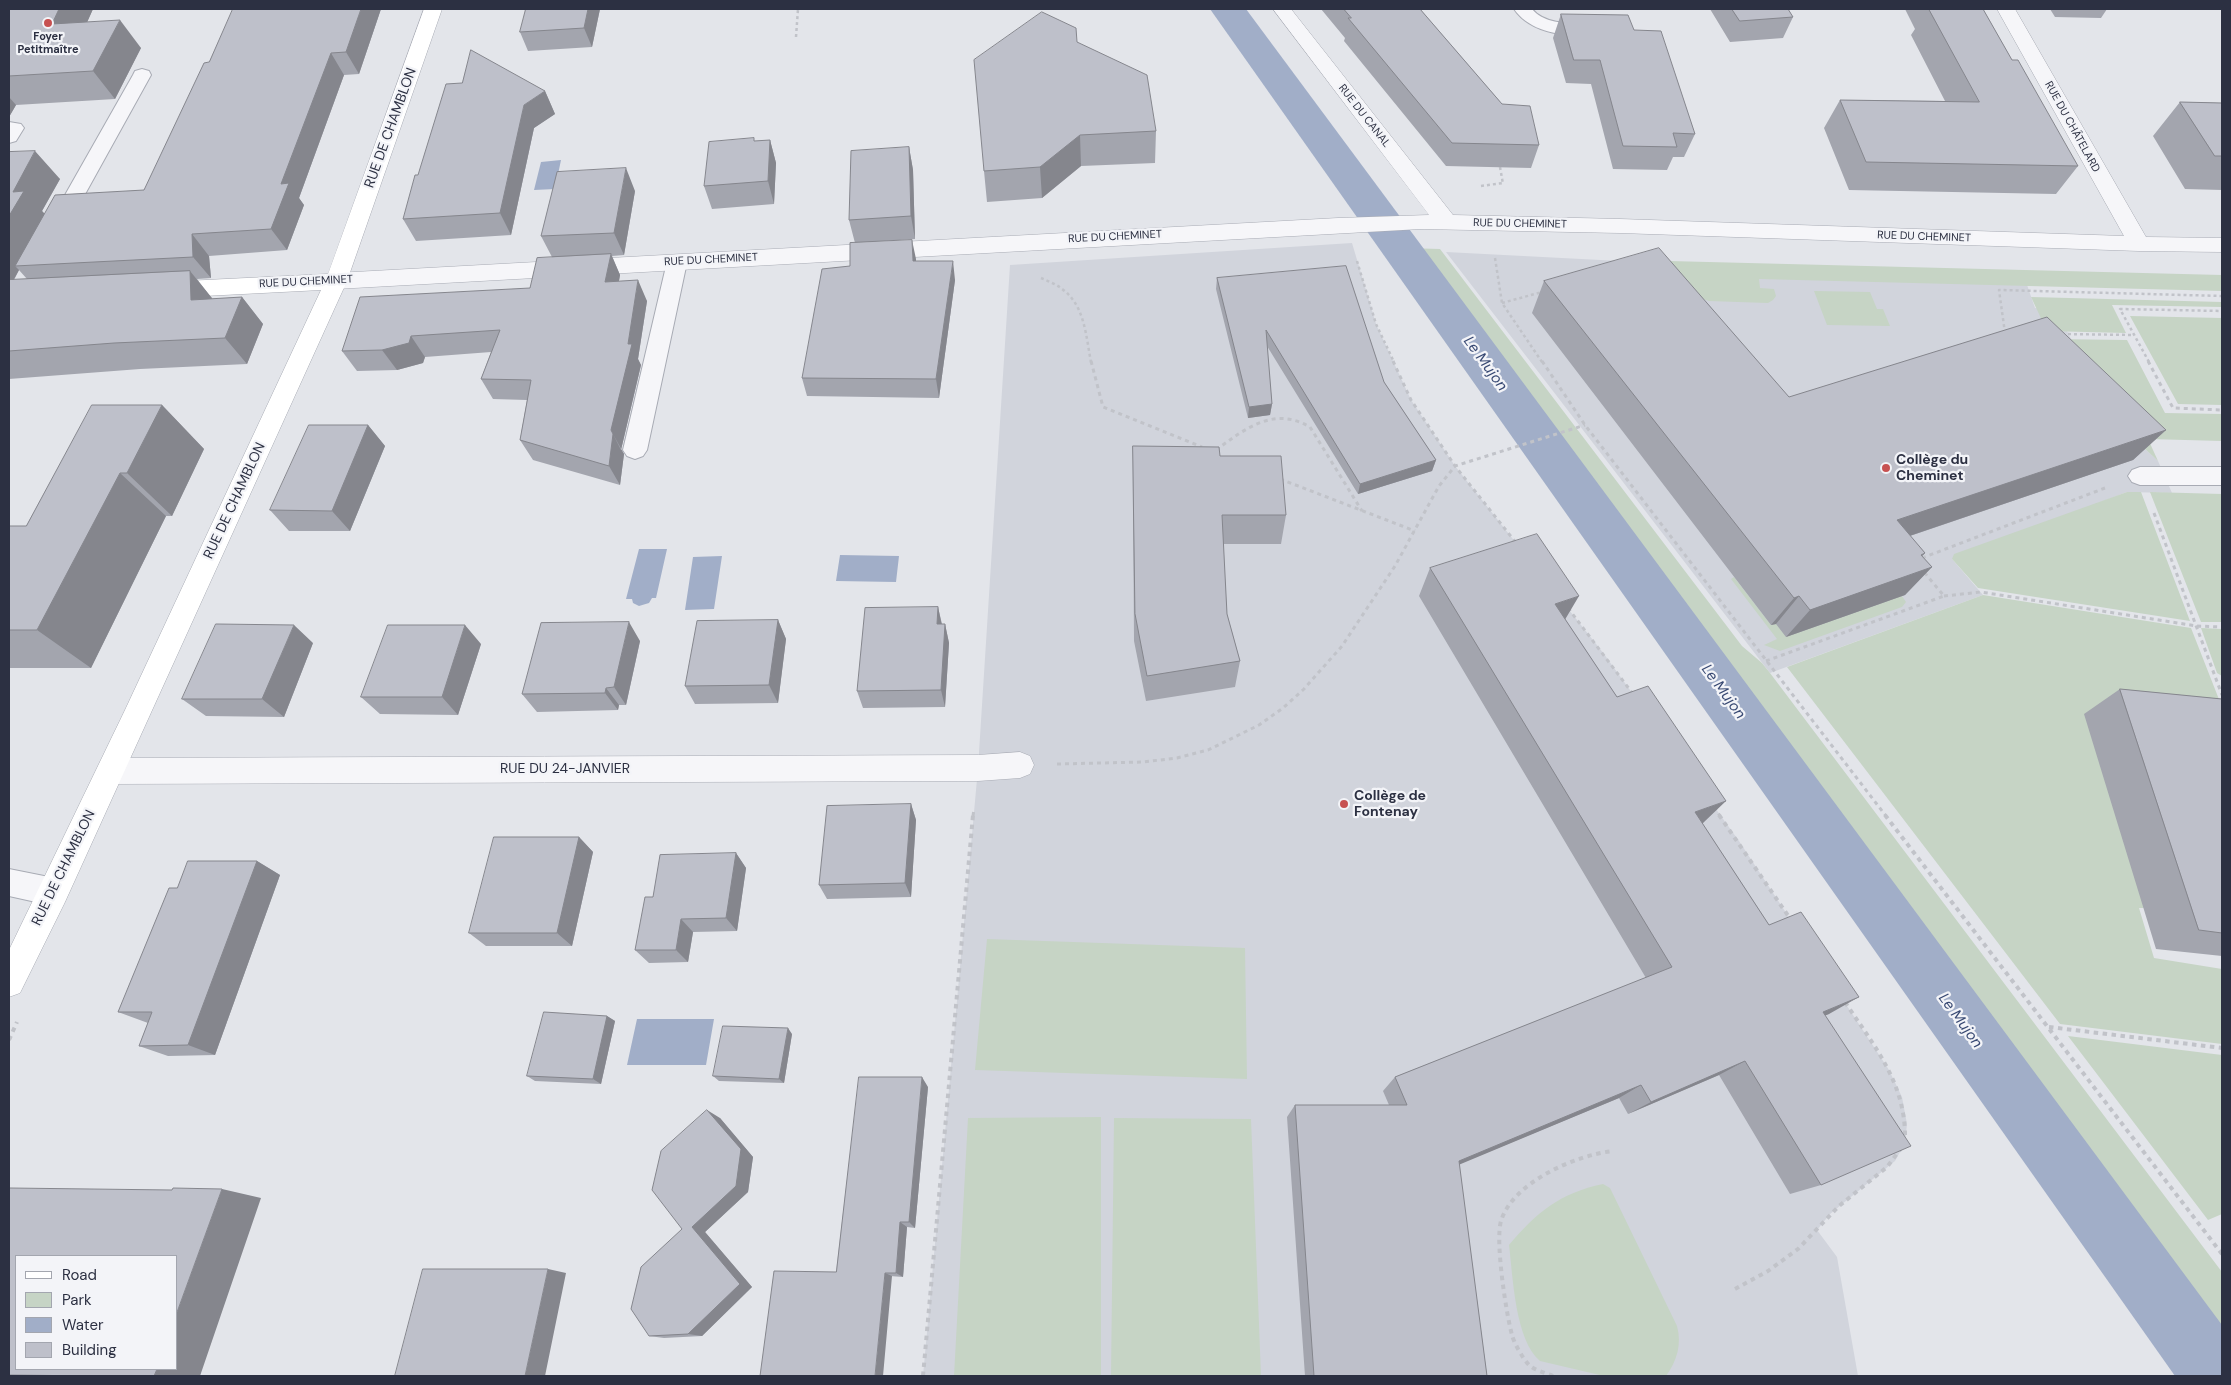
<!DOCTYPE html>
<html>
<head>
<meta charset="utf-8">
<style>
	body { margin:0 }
	#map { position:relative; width:2231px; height:1385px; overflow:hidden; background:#e3e5ea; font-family:"DM Sans",sans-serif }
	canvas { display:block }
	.frame { position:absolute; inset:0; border:10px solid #2c3042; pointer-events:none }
	.legend { position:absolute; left:15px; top:1255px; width:162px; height:115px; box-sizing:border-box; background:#f3f4f8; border:1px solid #a3a6af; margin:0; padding:6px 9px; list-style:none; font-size:15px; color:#2c3042 }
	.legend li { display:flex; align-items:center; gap:10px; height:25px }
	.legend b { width:25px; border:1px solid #a3a6af }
</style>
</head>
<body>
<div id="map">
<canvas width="2231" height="1385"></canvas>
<div class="frame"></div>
<ul class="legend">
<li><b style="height:6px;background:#fff"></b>Road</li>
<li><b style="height:14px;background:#c6d4c5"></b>Park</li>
<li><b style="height:14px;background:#a1aec8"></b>Water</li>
<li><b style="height:14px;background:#bec0ca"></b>Building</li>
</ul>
</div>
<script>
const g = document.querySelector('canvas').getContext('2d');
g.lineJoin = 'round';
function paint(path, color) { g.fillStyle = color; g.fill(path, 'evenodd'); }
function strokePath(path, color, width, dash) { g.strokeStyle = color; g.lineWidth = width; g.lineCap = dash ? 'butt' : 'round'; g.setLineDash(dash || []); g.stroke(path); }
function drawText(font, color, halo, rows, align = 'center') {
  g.font = font + ' "DM Sans",sans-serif'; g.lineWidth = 4.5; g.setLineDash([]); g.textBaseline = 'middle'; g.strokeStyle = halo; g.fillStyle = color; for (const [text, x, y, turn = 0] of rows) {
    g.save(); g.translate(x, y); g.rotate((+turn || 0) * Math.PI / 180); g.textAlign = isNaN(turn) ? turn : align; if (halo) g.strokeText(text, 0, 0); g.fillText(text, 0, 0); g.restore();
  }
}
paint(new Path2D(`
	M1352 243 1376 324 1411 400 1455 466 1604 654 1739 841 1889 1070 1902 1097 1907 1124 1905 1143 1895 1161 1830 1214 1817 1230 1837 1257 1858 1376H923L978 768 1010 265Z
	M1446 252 2026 282 2035 308 2056 309 2071 339H2053L2072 381 2158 461 2172 493 2127 492 1952 559 1983 595 1770 673Z`), '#d1d4dc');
paint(new Path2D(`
	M1406 248 1440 249 1742 646 1762 663 1770 673 2222 1272V1376Z
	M1669 261 2222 275V291L1759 279 1760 288 1774 289 1776 296 1773 300 1768 303 1709 301 1700 298Z
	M1814 291 1870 292 1877 309H1883L1890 326 1827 325Z
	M2031 297 2222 302V307L2112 305 2126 333 2047 331Z
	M2130 316 2222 318V405L2178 404Z
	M2052 339 2127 340 2165 413 2222 414V441L2148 439 2158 461 2072 381Z
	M2127 492H2141L2190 621 1978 588 1952 559 1954 554Z
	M2150 492 2222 494V622H2201Z
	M1734 577 1771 625 1902 596 1906 602 1902 607 1780 651 1764 645 1777 639 1731 579Z
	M1983 595 2191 628 2222 707 2144 908H2139L2154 958 2222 969V1044L2060 1024 1787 667Z
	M2201 628 2222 629V676L2217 673Z
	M987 939 1245 948 1247 1079 975 1070Z
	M2068 1036 2222 1055V1214L2208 1220Z
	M1101 1117V1376H954L968 1118Z
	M1114 1118 1251 1119 1261 1376H1111Z
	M1603 1184 1610 1188 1677 1326C1682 1344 1677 1361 1666 1376H1604L1540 1361C1515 1340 1513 1277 1509 1245 1537 1212 1560 1193 1603 1184Z`), '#c6d4c5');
paint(new Path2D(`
	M561 160 555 189 534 190 541 162Z
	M639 549H667L656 598H652L649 603 639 606 633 603 632 599H626Z
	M840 555 899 556 896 582 836 581Z
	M722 556 714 609 685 610 693 557Z
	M637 1019H714L706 1065H627Z`), '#a1aec8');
paint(new Path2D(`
	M1210 9H1246L2222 1325V1376H2175Z`), '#a1aec8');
const lane = new Path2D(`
	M1514 9H1532C1546 26 1573 23 1593 23L1599 24 1602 28 1599 32C1571 39 1531 34 1514 9Z
	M142 69 149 71 151 75 68 225 65 230 58 232 51 230 48 225 133 75 135 71Z
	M9 122 21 124 24 128 16 141 9 143Z
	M677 255 684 257 687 262 647 450 643 456 635 459 627 456 623 450 667 262 670 257Z
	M2140 467H2222V485H2140L2132 482 2128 476 2132 470Z
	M9 869 54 878 64 882 68 892 64 902 54 906 9 896Z`);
const street = new Path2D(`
	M1273 9H1291L1453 215 1620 219 2124 236 1997 9H2015L2146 237 2222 238V252L2139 251 1620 233 1421 229 336 289 328 286 325 281 328 276 336 273 1338 218 1429 215Z
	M1020 752 1030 756 1034 765 1030 774 1020 778 978 781 111 784 101 780 97 771 101 762 111 758 978 755Z`);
const secondary = new Path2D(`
	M424 9H442L347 281 65 902 20 993 9 997V950L125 710 321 290 165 298 157 296 154 290 157 284 165 282 328 274Z`);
strokePath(lane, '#a8abb4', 2);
strokePath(street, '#a8abb4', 1);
strokePath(secondary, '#a8abb4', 1);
strokePath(new Path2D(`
	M796 37 798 9
	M1500 167 1503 184
	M1481 186 1503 183
	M1495 258 1502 303 1542 362
	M1357 261 1376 324 1394 362
	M1041 278C1048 281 1056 284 1062 289 1085 305 1086 337 1091 362
	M1502 303 1542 292
	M2005 333 1999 290 2222 296
	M2062 334 2134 335
	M2149 362 2120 309 2222 311`), '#c1c3c9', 2.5, [3, 3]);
strokePath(new Path2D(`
	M1091 361 1103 407 1202 447
	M1393 361 1411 400 1455 466 1517 544
	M1542 361 1585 425 1886 816
	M2148 361 2173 408 2222 410
	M1216 450C1246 428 1274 406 1310 427L1362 511
	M1280 479 1415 531
	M2154 513 2222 695
	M1922 558 2105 488
	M1944 596 1981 592 2197 626 2222 627
	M1568 608 1633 694
	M1766 661 1944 596 1924 572
	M1057 764 1143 762 1177 758 1208 750 1259 725 1283 708 1304 689 1342 646 1395 566 1439 486 1455 466 1585 425
	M1714 807 1720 816
	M973 816 974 809`), '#c1c3c9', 3, [4, 4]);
strokePath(new Path2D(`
	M1719 815 1791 920
	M1885 815 2222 1254
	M1845 1002C1874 1046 1906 1083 1905 1139
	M2049 1027 2222 1048
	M9 1040 17 1022
	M1735 1289 1768 1271 1798 1249 1839 1206 1887 1167 1902 1147
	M923 1376 973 815
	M1553 1376C1546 1373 1534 1370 1529 1365 1523 1359 1514 1343 1512 1335 1506 1313 1495 1241 1501 1221 1513 1182 1576 1155 1613 1151`), '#c1c3c9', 4, [4.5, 4.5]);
paint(lane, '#f6f6f9');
paint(street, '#f6f6f9');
paint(secondary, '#fff');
paint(new Path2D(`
	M9 9H93L87 22 141 48 115 99 16 105 9 117Z
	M186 9H220L187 10Z
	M381 9 359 74 344 75 299 198 304 205 287 250 209 256 211 278 197 279 212 299 242 297 263 324 247 364 140 369 9 379V152L60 179 42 211 45 214 144 190 209 62ZM19 270 27 279 14 280Z
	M526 9H600L592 47 528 51 520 32Z
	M1321 9H1420L1502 104 1539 145 1531 168 1446 166 1344 41 1345 38Z
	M1710 9H1788L1793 17 1783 38 1730 42Z
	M1905 9H1983L2012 60 2078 166 2056 194 1849 190 1824 128 1840 100 1945 101 1911 35 1915 29Z
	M2050 9H2107L2101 18 2055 17Z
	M1561 14 1634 30 1695 134 1684 157H1673L1667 170 1613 169 1591 84 1566 83 1553 38Z
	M1077 42 1156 131 1155 163 1081 166 1042 198 987 202 984 171Z
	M545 91 555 114 534 128 511 235 416 241 403 219Z
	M2180 102 2222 103V190L2185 189 2153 136Z
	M770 140 776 163 774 204 712 209 704 186Z
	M909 147 913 170 915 239 855 243 849 220Z
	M635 191 624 255 612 256 620 275 619 281 647 301 638 359 641 365 621 450 624 454 620 485 533 460 520 440 527 400 493 399 481 379 491 352 425 357 423 363 397 370 357 371 342 351 530 288 552 257 541 236Z
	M916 261 955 280 939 398 807 396 802 378Z
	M1217 278 1384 382 1436 460 1432 471 1358 494 1267 346 1272 404 1270 415 1248 418 1216 289Z
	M1544 281 1789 397 2166 430 2133 460 1910 536 1925 553 1922 556 1932 567 1905 595 1786 637 1776 624 1771 625 1532 313Z
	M162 405 204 449 172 516H166L91 668H9V526H26Z
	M368 425 385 446 350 531H289L270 510Z
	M1133 446 1220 456 1286 515 1281 544H1223L1227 614 1240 661 1235 687 1146 701 1134 641 1133 477Z
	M1430 568 1565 619 1617 697 1703 823H1702L1769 925 1829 1014 1825 1015 1821 1185 1790 1194 1719 1075 1628 1114 1619 1098 1459 1164 1487 1376H1305L1287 1117 1295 1105H1389L1383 1091 1395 1077 1646 978 1419 596Z
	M938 607 942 624H945L949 643 945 707 863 708 857 691Z
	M778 620 786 639 778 703 695 704 685 686Z
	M640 641 626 705H619L618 710 537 712 522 694Z
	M313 643 284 717 206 716 182 699Z
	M481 644 458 715 380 714 361 697Z
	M2120 689 2222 699V956L2156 949 2084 714Z
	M911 804 916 820 911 897 827 899 819 885Z
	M579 837 593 852 572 946H486L469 933Z
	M736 853 746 868 737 931 693 932 688 962 649 963 635 950 653 897Z
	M257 861 280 875 215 1055 168 1056 139 1046 148 1023 118 1012 177 888Z
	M607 1016 615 1021 601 1084 535 1081 527 1076Z
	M792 1034 784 1083 719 1081 713 1076Z
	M928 1087 915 1228 907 1227 903 1277 836 1272Z
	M720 1118 753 1157 748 1192 705 1232 752 1287 702 1336 664 1338 649 1336 682 1229Z`), '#a3a5ae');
paint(new Path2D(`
	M59 9H93L74 52 52 24Z
	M361 9H381L359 74 346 52Z
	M588 9H600L592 47 584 28Z
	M120 20 141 48 115 99 93 71Z
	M331 53 344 75 299 198 304 205 287 250 271 229 281 184Z
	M545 91 555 114 534 128 511 235 500 213 524 105Z
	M9 97 16 105 9 117Z
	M1080 135 1081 166 1042 198 1040 167Z
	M770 140 776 163 774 204 768 181Z
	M909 147 913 170 915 239 911 216Z
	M35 151 60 179 42 211 49 219 15 266 19 270 9 288V216L13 192Z
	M626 168 635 191 624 255 614 233Z
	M192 234 209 256 211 278 193 257Z
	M912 240 916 259V280L913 261Z
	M611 254 620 275 615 303 605 282Z
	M953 261 955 280 939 398 936 379Z
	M190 271 212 298 214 327 191 300Z
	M638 280 647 301 638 359 641 365 621 450 611 430 628 344Z
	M242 297 263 324 247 364 225 338Z
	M411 336 425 357 423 363 397 370 382 350Z
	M1272 404 1270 415 1248 418 1249 407Z
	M162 405 204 449 172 516 127 473Z
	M368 425 385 446 350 531 332 511Z
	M2166 430 2133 460 1871 549 1897 520Z
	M613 434 624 454 620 485 609 466Z
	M1436 460 1432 471 1358 494 1360 484Z
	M120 473 166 516 91 668 37 630Z
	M1925 553 1901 578 1932 567 1905 595 1786 637 1810 610Z
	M1579 596 1563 623 1555 604Z
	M1799 596 1776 624 1771 625 1794 598Z
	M938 607 942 626 937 624Z
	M778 620 786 639 778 703 769 685Z
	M629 622 640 641 626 705 614 687Z
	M945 624 949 643 945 707 941 690Z
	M294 625 313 643 284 717 262 699Z
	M465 625 481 644 458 715 442 697Z
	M606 688 619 705 618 710 605 693Z
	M1726 801 1703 823 1673 834 1695 812Z
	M911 804 916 820 911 897 905 883Z
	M579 837 593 852 572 946 557 933Z
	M736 853 746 868 737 931 726 918Z
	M257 861 280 875 215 1055 188 1045Z
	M681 919 693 932 688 962 676 950Z
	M1859 997 1829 1014 1794 1028 1823 1012Z
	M607 1016 615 1021 601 1084 593 1079Z
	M788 1028 792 1034 784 1083 779 1079Z
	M1745 1061 1719 1075 1628 1114 1651 1102Z
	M922 1077 928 1087 915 1228 909 1222Z
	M1641 1085 1619 1098 1444 1171 1459 1161Z
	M707 1110 720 1118 753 1157 748 1192 705 1232 752 1287 702 1336 688 1334 692 1227Z
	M222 1189 261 1198 200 1376H154L157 1369H176V1315Z
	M900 1222 907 1227 903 1277 896 1273Z
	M548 1269 566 1273 545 1376H525Z
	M885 1273 892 1276 883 1376H875Z`), '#85868d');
const building = new Path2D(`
	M9 9H59L52 24 120 20 93 71 9 76Z
	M233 9H361L346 52 331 53 281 184 289 183 271 229 192 234 193 257 15 266 55 195 144 190 204 63 209 62Z
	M526 9H588L584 28 520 32Z
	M1344 9H1420L1502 104 1530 106 1539 145 1452 143 1348 18H1351Z
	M1732 9H1788L1793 17 1740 21Z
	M1929 9H1983L2012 60H2018L2078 166 1866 162 1840 100 1979 102Z
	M1042 12 1076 28 1077 42 1147 75 1156 131 1080 135 1040 167 984 171 974 60Z
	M1561 14 1628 15 1634 30 1661 31 1695 134 1673 133 1677 147 1623 146 1600 60H1574Z
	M471 50 545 91 524 105 500 213 403 219 415 175H418L446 84 462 83Z
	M2180 102 2222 103V156H2215Z
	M754 138V141L770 140 768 181 704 186 709 142Z
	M909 147 911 216 849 220 851 151Z
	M35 151 13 192 24 191 9 216V152Z
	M626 168 614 233 541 236 557 172Z
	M912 240 913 261H953L936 379 802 378 822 269 850 266V243Z
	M1659 248 1789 397 2047 317 2166 430 1897 520 1925 553 1921 555 1932 567 1810 610 1799 596 1794 598 1544 281Z
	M611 254 605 282 638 280 628 344H632L611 430 613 434 609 466 520 440 531 380 481 379 500 330 411 336 409 343 382 350 342 351 360 297 530 288 537 258Z
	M1346 266 1384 382 1436 460 1360 484 1266 330 1272 404 1249 407 1217 278Z
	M190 271 191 300 242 297 225 338 114 343 9 351V280Z
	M92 405H162L127 473H120L37 630H9V526H26Z
	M309 425H368L332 511 270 510Z
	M1133 446 1219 447 1220 456H1281L1286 515H1222L1227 614 1240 661 1147 676 1135 614Z
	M1537 534 1579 596 1555 604 1617 697 1648 686 1726 801 1695 812 1769 925 1801 912 1859 997 1823 1012 1911 1146 1821 1185 1745 1061 1651 1102 1641 1085 1459 1161 1487 1376H1314L1295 1105H1407L1395 1077 1672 967 1430 568Z
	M938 607 937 624H945L941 690 857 691 865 608Z
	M778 620 769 685 685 686 697 621Z
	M629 622 614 687 606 688 605 693 522 694 541 623Z
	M216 624 294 625 262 699H182Z
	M388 625H465L442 697H361Z
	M2120 689 2222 699V933L2199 930Z
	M911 804 905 883 819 885 827 806Z
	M494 837H579L557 933H469Z
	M736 853 726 918 681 919 676 950H635L645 897H653L660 855Z
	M188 861H257L188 1045 139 1046 152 1012H118L169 888H177Z
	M544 1012 607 1016 593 1079 527 1076Z
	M723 1026 788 1028 779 1079 713 1076Z
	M859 1077H922L909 1222H900L896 1273H885L875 1376H760L774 1271 836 1272Z
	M707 1110 741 1149 736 1186 692 1227 740 1284 688 1334 649 1336 631 1309 641 1267 682 1229 652 1190 661 1151Z
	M9 1188 172 1190 173 1188 222 1189 176 1315V1256H16V1369H157L154 1376H95L9 1375Z
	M423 1269H548L525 1376H395Z`);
paint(building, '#bec0ca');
strokePath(building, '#85868d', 1);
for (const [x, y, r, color] of [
	[48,23,5,"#c75151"],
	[1886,468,5,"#c75151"],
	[1344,804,5,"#c75151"]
]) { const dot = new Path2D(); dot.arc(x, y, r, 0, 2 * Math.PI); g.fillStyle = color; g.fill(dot); strokePath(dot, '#f3f4f8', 2); }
drawText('bold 11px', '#2c3042', '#f3f4f8', [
	["Foyer",48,37],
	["Petitmaître",48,50]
]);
drawText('11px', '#2c3042', '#f3f4f8', [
	["RUE DU CANAL",1364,116,52],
	["RUE DU CHÂTELARD",2072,127,61],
	["RUE DU CHEMINET",1520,224,1],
	["RUE DU CHEMINET",1115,237,-3],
	["RUE DU CHEMINET",1924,237,2],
	["RUE DU CHEMINET",711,260,-3],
	["RUE DU CHEMINET",306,282,-3]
]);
drawText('14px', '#2c3042', '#f3f4f8', [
	["RUE DE CHAMBLON",391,128,-70],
	["RUE DE CHAMBLON",235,501,-65],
	["RUE DU 24-JANVIER",565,769],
	["RUE DE CHAMBLON",64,868,-64]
]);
drawText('bold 14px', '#2c3042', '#f3f4f8', [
	["Collège du",1896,460],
	["Cheminet",1896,476],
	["Collège de",1354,796],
	["Fontenay",1354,812]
], 'left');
drawText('italic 15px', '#384973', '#f3f4f8', [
	["Le Mujon",1485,364,54],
	["Le Mujon",1723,692,54],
	["Le Mujon",1960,1021,54]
]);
</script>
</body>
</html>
